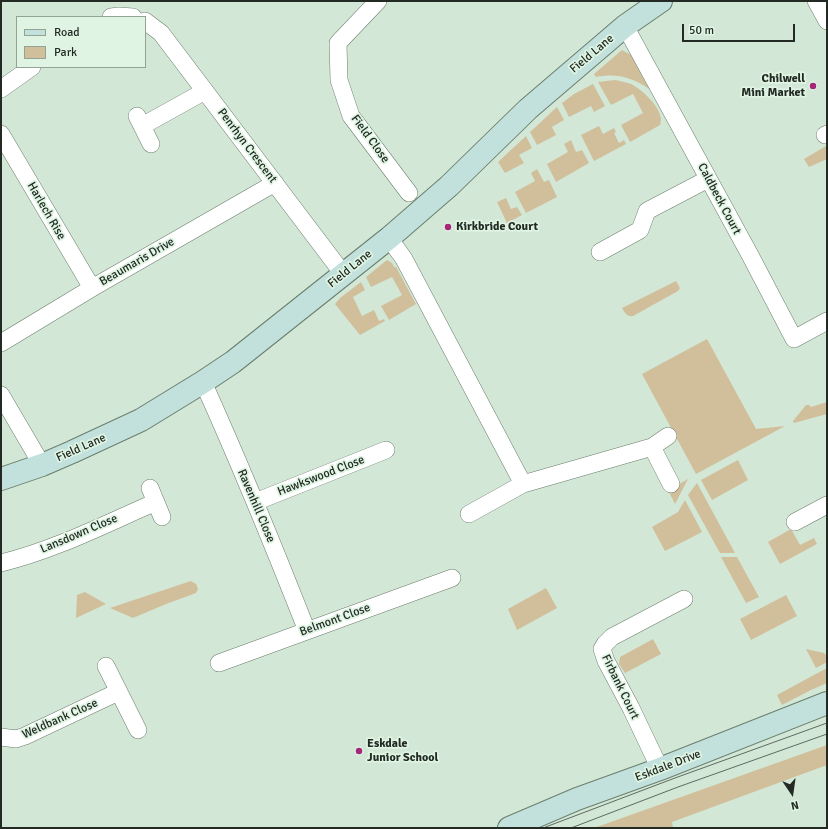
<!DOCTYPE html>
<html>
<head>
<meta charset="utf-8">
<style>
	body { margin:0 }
	#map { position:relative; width:828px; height:829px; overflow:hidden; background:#d2e7d5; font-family:Signika,sans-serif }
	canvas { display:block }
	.frame { position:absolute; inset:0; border:2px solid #222a23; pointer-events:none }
	.legend { position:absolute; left:16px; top:16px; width:130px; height:52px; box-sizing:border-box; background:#dff4e2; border:1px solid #93a396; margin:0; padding:5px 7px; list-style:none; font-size:12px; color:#222a23 }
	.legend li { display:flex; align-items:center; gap:8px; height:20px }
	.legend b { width:20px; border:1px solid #93a396 }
	.north { position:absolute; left:772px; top:773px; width:40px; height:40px; -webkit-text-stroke:3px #dff4e2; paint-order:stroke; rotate:167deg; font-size:11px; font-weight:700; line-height:16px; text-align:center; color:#222a23 }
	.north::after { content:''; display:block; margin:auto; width:14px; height:18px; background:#222a23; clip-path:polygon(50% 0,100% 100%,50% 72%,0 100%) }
	.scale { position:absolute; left:682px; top:24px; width:113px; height:18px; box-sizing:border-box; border:2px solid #222a23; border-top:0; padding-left:5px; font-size:12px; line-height:14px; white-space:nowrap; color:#222a23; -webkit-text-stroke:3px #dff4e2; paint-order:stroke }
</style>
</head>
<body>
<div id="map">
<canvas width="828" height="829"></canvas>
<div class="frame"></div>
<ul class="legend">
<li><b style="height:5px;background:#c2e1dc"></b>Road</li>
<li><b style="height:11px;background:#d1bf9c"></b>Park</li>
</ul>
<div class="north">N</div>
<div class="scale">50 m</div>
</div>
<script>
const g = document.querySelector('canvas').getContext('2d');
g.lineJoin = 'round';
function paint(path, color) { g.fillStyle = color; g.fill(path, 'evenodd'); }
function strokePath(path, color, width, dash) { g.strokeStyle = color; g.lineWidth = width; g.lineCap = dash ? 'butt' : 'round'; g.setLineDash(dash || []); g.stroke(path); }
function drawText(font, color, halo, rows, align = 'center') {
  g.font = font + ' Signika,sans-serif'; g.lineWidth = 3.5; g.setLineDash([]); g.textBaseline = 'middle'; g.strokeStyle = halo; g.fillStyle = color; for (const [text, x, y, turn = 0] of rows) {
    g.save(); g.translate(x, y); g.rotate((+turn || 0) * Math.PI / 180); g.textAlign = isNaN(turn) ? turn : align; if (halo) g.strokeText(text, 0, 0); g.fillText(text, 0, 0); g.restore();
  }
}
paint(new Path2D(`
	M622 50 631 55 649 89C632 77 616 73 596 77L594 74Z
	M615 80C620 81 626 82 631 84 643 90 666 111 660 125L630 142 621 125 643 113 633 94 611 105 598 82Z
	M593 84 605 106 594 112 591 106 569 117 562 103 574 94Z
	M557 107 564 120 552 127 556 135 537 145 530 132Z
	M599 126 603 134 614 128 616 132 614 133 619 143 624 140 626 144 594 161 581 135Z
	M526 136 532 148 519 155 524 163 505 173 498 162Z
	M571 140 576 152 582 150 589 163 556 182 547 164 568 152 564 144Z
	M826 146 827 159 809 167 804 159Z
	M537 169 544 182 549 180 557 197 526 213 515 192 535 181 531 173Z
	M506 198 511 209 517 207 522 215 507 223 497 202Z
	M387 260 392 263 394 267H396L416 304 389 320 381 306 402 295 392 277 371 287 366 277Z
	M676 281 680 288 678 291 633 316C627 317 625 313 622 308Z
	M361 282 365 290 353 297 362 316 374 310 379 321 384 319 385 321 360 335 335 304 340 298Z
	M707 339 756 429 785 426 696 474 642 374Z
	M827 402V414L794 423 793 421 806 405H809L811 407Z
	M738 460 748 480 712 500 701 480Z
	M688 479 675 504 668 490Z
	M697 483 735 553H720L688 495Z
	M685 500 702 532 665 551 652 527 678 512Z
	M791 529 800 545 814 538 817 544 780 564 768 542Z
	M721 557H737L759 597 746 603Z
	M191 581 196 584 198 589 196 593 166 604 133 618 110 608Z
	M546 588 557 608 517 630 508 609Z
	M85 592 106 604 76 618 77 595Z
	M786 595 797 616 751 640 740 619Z
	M653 639 661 654 625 673 619 664 620 657Z
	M806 649 824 653 827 656V662L816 668Z
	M827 668V683L811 690 782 705 777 695Z
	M827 745V765L672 822 673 828H594Z`), '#d1bf9c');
const street = new Path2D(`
	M378 1 338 43 339 80 351 116 409 193
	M816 1 827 21
	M111 17 119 16 133 17
	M145 21 161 33 344 275
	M625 26 750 255 794 339 827 321
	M1 89 32 67
	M137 116 151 144
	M142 126 205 91
	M1 134 92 288
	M825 135 827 134
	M389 238 404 259 523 484 469 514
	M600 252 640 230 647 211 708 179
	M1 343 92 288 275 183
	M203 382C240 464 274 547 307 631
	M1 395 42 465
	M652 447 671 484
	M523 484 652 447 668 436
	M150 488 162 517
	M255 502 386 450
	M795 522 827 505
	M1 563C55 550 105 524 156 502
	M219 663 452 578
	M106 666 138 730
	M1 737 16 739 25 736 118 692
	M660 769 631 708 606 661 602 649 605 644 612 637 684 599`);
const secondary = new Path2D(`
	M1 479 42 465 72 452 141 420 203 382 233 362 389 238 449 186 528 109 625 26 661 1
	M509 828 577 799 660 769 827 703`);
strokePath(street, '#6b7e6d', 18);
strokePath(secondary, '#6b7e6d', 24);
strokePath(street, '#fff', 17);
strokePath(secondary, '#c2e1dc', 22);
strokePath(new Path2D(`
	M543 828 675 778 827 723
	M571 828 678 787 827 734`), '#5e6a60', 1);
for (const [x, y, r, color] of [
	[813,86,4,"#a52779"],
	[448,227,4,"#a52779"],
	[359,751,4,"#a52779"]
]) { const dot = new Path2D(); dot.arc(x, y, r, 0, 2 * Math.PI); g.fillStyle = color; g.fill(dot); strokePath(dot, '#dff4e2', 1.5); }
drawText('12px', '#222a23', '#dff4e2', [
	["Field Lane",592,54,-40],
	["Field Close",370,139,54],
	["Penrhyn Crescent",247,146,53],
	["Caldbeck Court",719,199,62],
	["Harlech Rise",46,211,60],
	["Beaumaris Drive",137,262,-30],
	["Field Lane",350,269,-39],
	["Field Lane",81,448,-24],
	["Hawkswood Close",321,476,-21],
	["Ravenhill Close",256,506,67],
	["Lansdown Close",79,534,-23],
	["Belmont Close",335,620,-20],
	["Firbank Court",620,687,64],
	["Weldbank Close",60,719,-24],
	["Eskdale Drive",668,766,-21]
]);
drawText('bold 12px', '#222a23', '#dff4e2', [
	["Chilwell",805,79,"right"],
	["Mini Market",805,93,"right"],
	["Kirkbride Court",456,227],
	["Eskdale",367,744],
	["Junior School",367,758]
], 'left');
</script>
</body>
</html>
